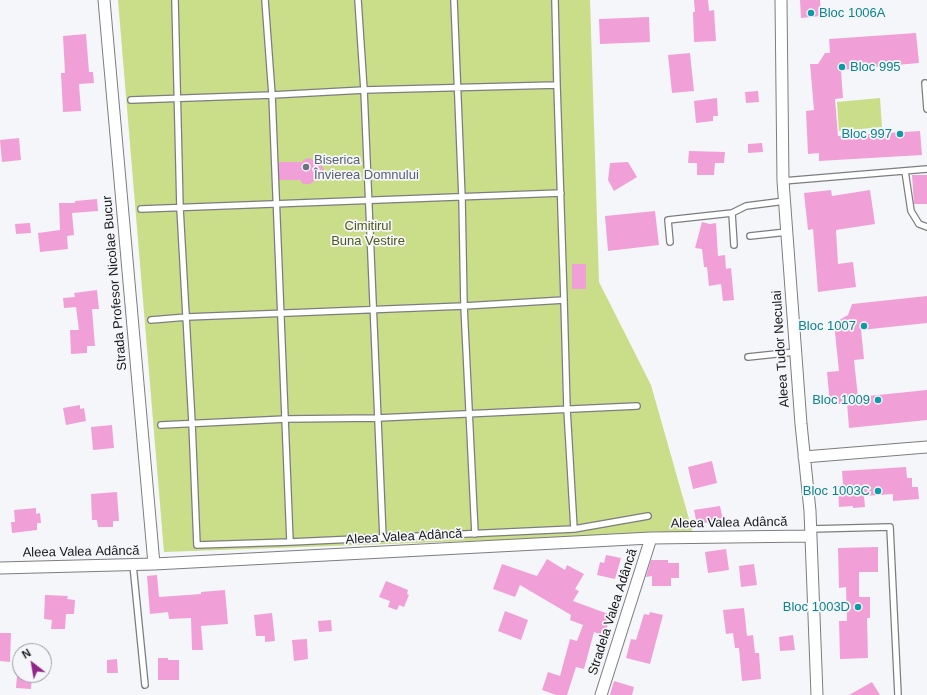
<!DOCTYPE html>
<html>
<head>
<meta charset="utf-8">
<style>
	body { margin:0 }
	#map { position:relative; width:927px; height:695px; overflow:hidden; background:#f5f6f9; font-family:Helvetica,sans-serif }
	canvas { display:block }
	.north { position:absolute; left:12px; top:643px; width:40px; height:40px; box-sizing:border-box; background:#f5f6f9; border:1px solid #9c9d9f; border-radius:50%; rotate:329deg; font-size:11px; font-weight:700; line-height:16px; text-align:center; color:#171819 }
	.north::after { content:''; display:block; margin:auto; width:14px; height:18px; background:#912487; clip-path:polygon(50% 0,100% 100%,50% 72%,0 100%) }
</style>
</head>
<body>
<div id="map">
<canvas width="927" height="695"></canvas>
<div class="north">N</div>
</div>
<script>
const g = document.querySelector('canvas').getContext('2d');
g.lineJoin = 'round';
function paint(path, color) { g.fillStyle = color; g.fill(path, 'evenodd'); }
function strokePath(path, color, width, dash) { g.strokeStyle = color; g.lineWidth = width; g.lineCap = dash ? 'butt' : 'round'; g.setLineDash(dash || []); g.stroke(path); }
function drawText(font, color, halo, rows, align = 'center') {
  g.font = font + ' Helvetica,sans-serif'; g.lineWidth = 3.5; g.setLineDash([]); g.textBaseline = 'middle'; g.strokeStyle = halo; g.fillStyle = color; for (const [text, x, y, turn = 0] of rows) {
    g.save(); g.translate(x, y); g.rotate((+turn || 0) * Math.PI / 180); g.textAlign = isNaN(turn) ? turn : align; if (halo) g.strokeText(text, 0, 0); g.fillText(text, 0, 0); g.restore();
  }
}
paint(new Path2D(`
	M118 0H590L599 282 651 385 693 533 164 552Z
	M880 98 882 127 839 131 837 102Z`), '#cadd88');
paint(new Path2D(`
	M694 0H708L709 11 714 10 716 41 694 42 693 12H695Z
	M800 0H820L821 16 801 18Z
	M649 17 650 42 600 44 599 19Z
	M916 33 919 63 841 70 843 98 835 99 838 136 920 131 922 155 819 161V153L808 154 806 111 814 110 810 64H818L825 53H830L829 39Z
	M86 34 89 72H93L94 83 79 84 81 111 63 112 61 73H65L63 36Z
	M690 53 694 91 672 93 668 55Z
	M758 91 759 102 746 103 745 92Z
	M717 98 718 116H713V121L696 123 694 101Z
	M19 138 21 160 2 162 0 140Z
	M762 143 763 152 748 153V144Z
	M689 151 725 152 724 163H715L714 175H697V163H688Z
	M310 158 314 161H319V164L322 166 324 170V174L318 181H314L310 184H303L300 180H279V162H302L305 159Z
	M628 162 637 177 614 191 608 180 610 163Z
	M912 175H927V204H914Z
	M831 190 832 196 870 190 875 224 836 230 838 264 853 262 856 287 818 292 813 229 808 230 804 193Z
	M97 199 98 211 72 213 74 235 67 236 68 249 40 252 38 233 60 230 59 203H75V201Z
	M655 211 659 245 608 251 605 216Z
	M702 222 710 224 716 223 718 256 725 255 726 269 731 268 734 300 723 301 721 284 709 286 707 267H704L702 249 695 248Z
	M30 223 31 233 16 234 15 224Z
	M572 264H586V289H572Z
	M97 290 99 309H92L95 346H87V353L71 354 70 330H79L76 307 64 308 63 298 75 297 74 293Z
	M927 296V323L861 330 864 359 854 360 858 397 927 390V420L849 428 847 403 830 405 827 372 839 371 834 323 848 315 852 304Z
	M80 405V409L84 408 86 421 66 425 63 408Z
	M112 425 114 448 93 450 91 427Z
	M712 461 717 483 693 489 688 467Z
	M906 467 907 478H912V487H918L919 499 893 501V494L864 496 865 507 853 508V506L839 507 838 486 843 485 842 471Z
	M117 492 119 521H113V527H98L97 520H92L91 494Z
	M720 506 723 520 697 524 694 510Z
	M36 508V514L40 513 41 523H37V530L12 533 11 522H15L14 510Z
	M878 547V572H859V597H870V618H867L868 658 840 659 839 621H847L846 587 839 588 838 548Z
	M726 549 729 570 708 573 705 552Z
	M606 555 621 558 615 579 597 575 600 562 604 563Z
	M547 559 565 570 567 565 584 574 575 589 579 591 573 601 611 615 604 636 594 632 584 669 576 667 567 695H556L542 690 548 672 560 676 570 639 577 641 583 625 570 620 571 615 520 585 515 597 493 589 502 564 537 576Z
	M651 560H668V563H679V578H671V586H652V576L646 577Z
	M754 564 757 585 741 587 739 566Z
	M157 575 159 597 201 594V592L225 590 228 624 201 626 203 650H192L191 618 169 619 168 612 150 614 147 576Z
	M386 581 408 590 407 594 409 595 404 607 399 605 397 610 388 607 390 601 379 597Z
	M45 595 68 596 67 599 75 600 74 614H66L65 629H51L52 620 44 619Z
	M744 608 747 636 753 635 755 653H759L761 679 742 681 739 648H735L733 633 726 634 723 610Z
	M505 611 528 620 521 640 498 631Z
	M650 612 663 615 650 664 626 658 631 639 636 640 644 614 649 615Z
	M272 613 275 641 265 642V636H256L254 615Z
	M331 620 332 631 319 632 318 621Z
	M0 633H11L10 662 0 661Z
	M793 635 795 650 780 651 779 637Z
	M307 639 308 659 294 661 292 640Z
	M158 658H168V660H179V680H158Z
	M117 659 118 673H107V660Z
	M17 675H32L31 689 16 688Z
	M614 681 634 687 632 695H610Z
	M872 682 880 695H849Z`), '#f0a0d7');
const service = new Path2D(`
	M175 0 180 208 192 423 197 545 290 542 574 529 648 516
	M358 0 364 90 383 538
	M454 0 462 198 464 306 475 534
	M925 83 927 109
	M557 85 564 300 567 409 574 529
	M131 100 272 95 265 0
	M905 171 911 211 919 224 927 227
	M783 181 927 169
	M141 209 561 193
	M732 213 734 245
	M750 236 787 232
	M670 242 668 220 732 213 746 206 785 201
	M151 320 187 317 464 306 564 300
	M748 357 795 352
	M161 425 286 419 378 418 637 406
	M810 529 890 527 898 695
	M290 542C285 393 277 244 272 95L364 90 557 85 555 0
	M133 565 145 685`);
const minor = new Path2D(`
	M104 0 154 564
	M781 0 783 181 801 424 810 511 817 695
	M804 457 927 447
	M0 568 154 564 651 538 810 536
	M601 695 651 538`);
strokePath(service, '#7b7d7f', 8);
strokePath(minor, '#7b7d7f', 13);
strokePath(service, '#fff', 5.5);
strokePath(minor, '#fff', 11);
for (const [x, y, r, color] of [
	[811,13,4,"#0f9aa8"],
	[842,67,4,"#0f9aa8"],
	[900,134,4,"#0f9aa8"],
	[306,167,4,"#6b7280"],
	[864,326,4,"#0f9aa8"],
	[878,400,4,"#0f9aa8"],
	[878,491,4,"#0f9aa8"],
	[858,607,4,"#0f9aa8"]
]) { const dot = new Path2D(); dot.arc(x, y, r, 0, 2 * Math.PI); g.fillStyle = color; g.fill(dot); strokePath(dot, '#f5f6f9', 1.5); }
drawText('13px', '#0d838f', '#f5f6f9', [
	["Bloc 1006A",819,13,"left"],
	["Bloc 995",850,67,"left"],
	["Bloc 997",892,134],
	["Bloc 1007",856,326],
	["Bloc 1009",870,400],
	["Bloc 1003C",870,491],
	["Bloc 1003D",850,607]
], 'right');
drawText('13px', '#5b616d', '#f5f6f9', [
	["Biserica",314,160],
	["Învierea Domnului",314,175]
], 'left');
drawText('13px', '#4f5a1a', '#f5f6f9', [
	["Cimitirul",368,226],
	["Buna Vestire",368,241]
]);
drawText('13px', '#171819', '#f5f6f9', [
	["Strada Profesor Nicolae Bucur",115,283,-95],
	["Aleea Tudor Neculai",781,349,-94],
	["Aleea Valea Adâncă",729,523,-1],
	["Aleea Valea Adâncă",404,537,-3],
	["Aleea Valea Adâncă",81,552,-1],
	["Stradela Valea Adâncă",613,612,-72]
]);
</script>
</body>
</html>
